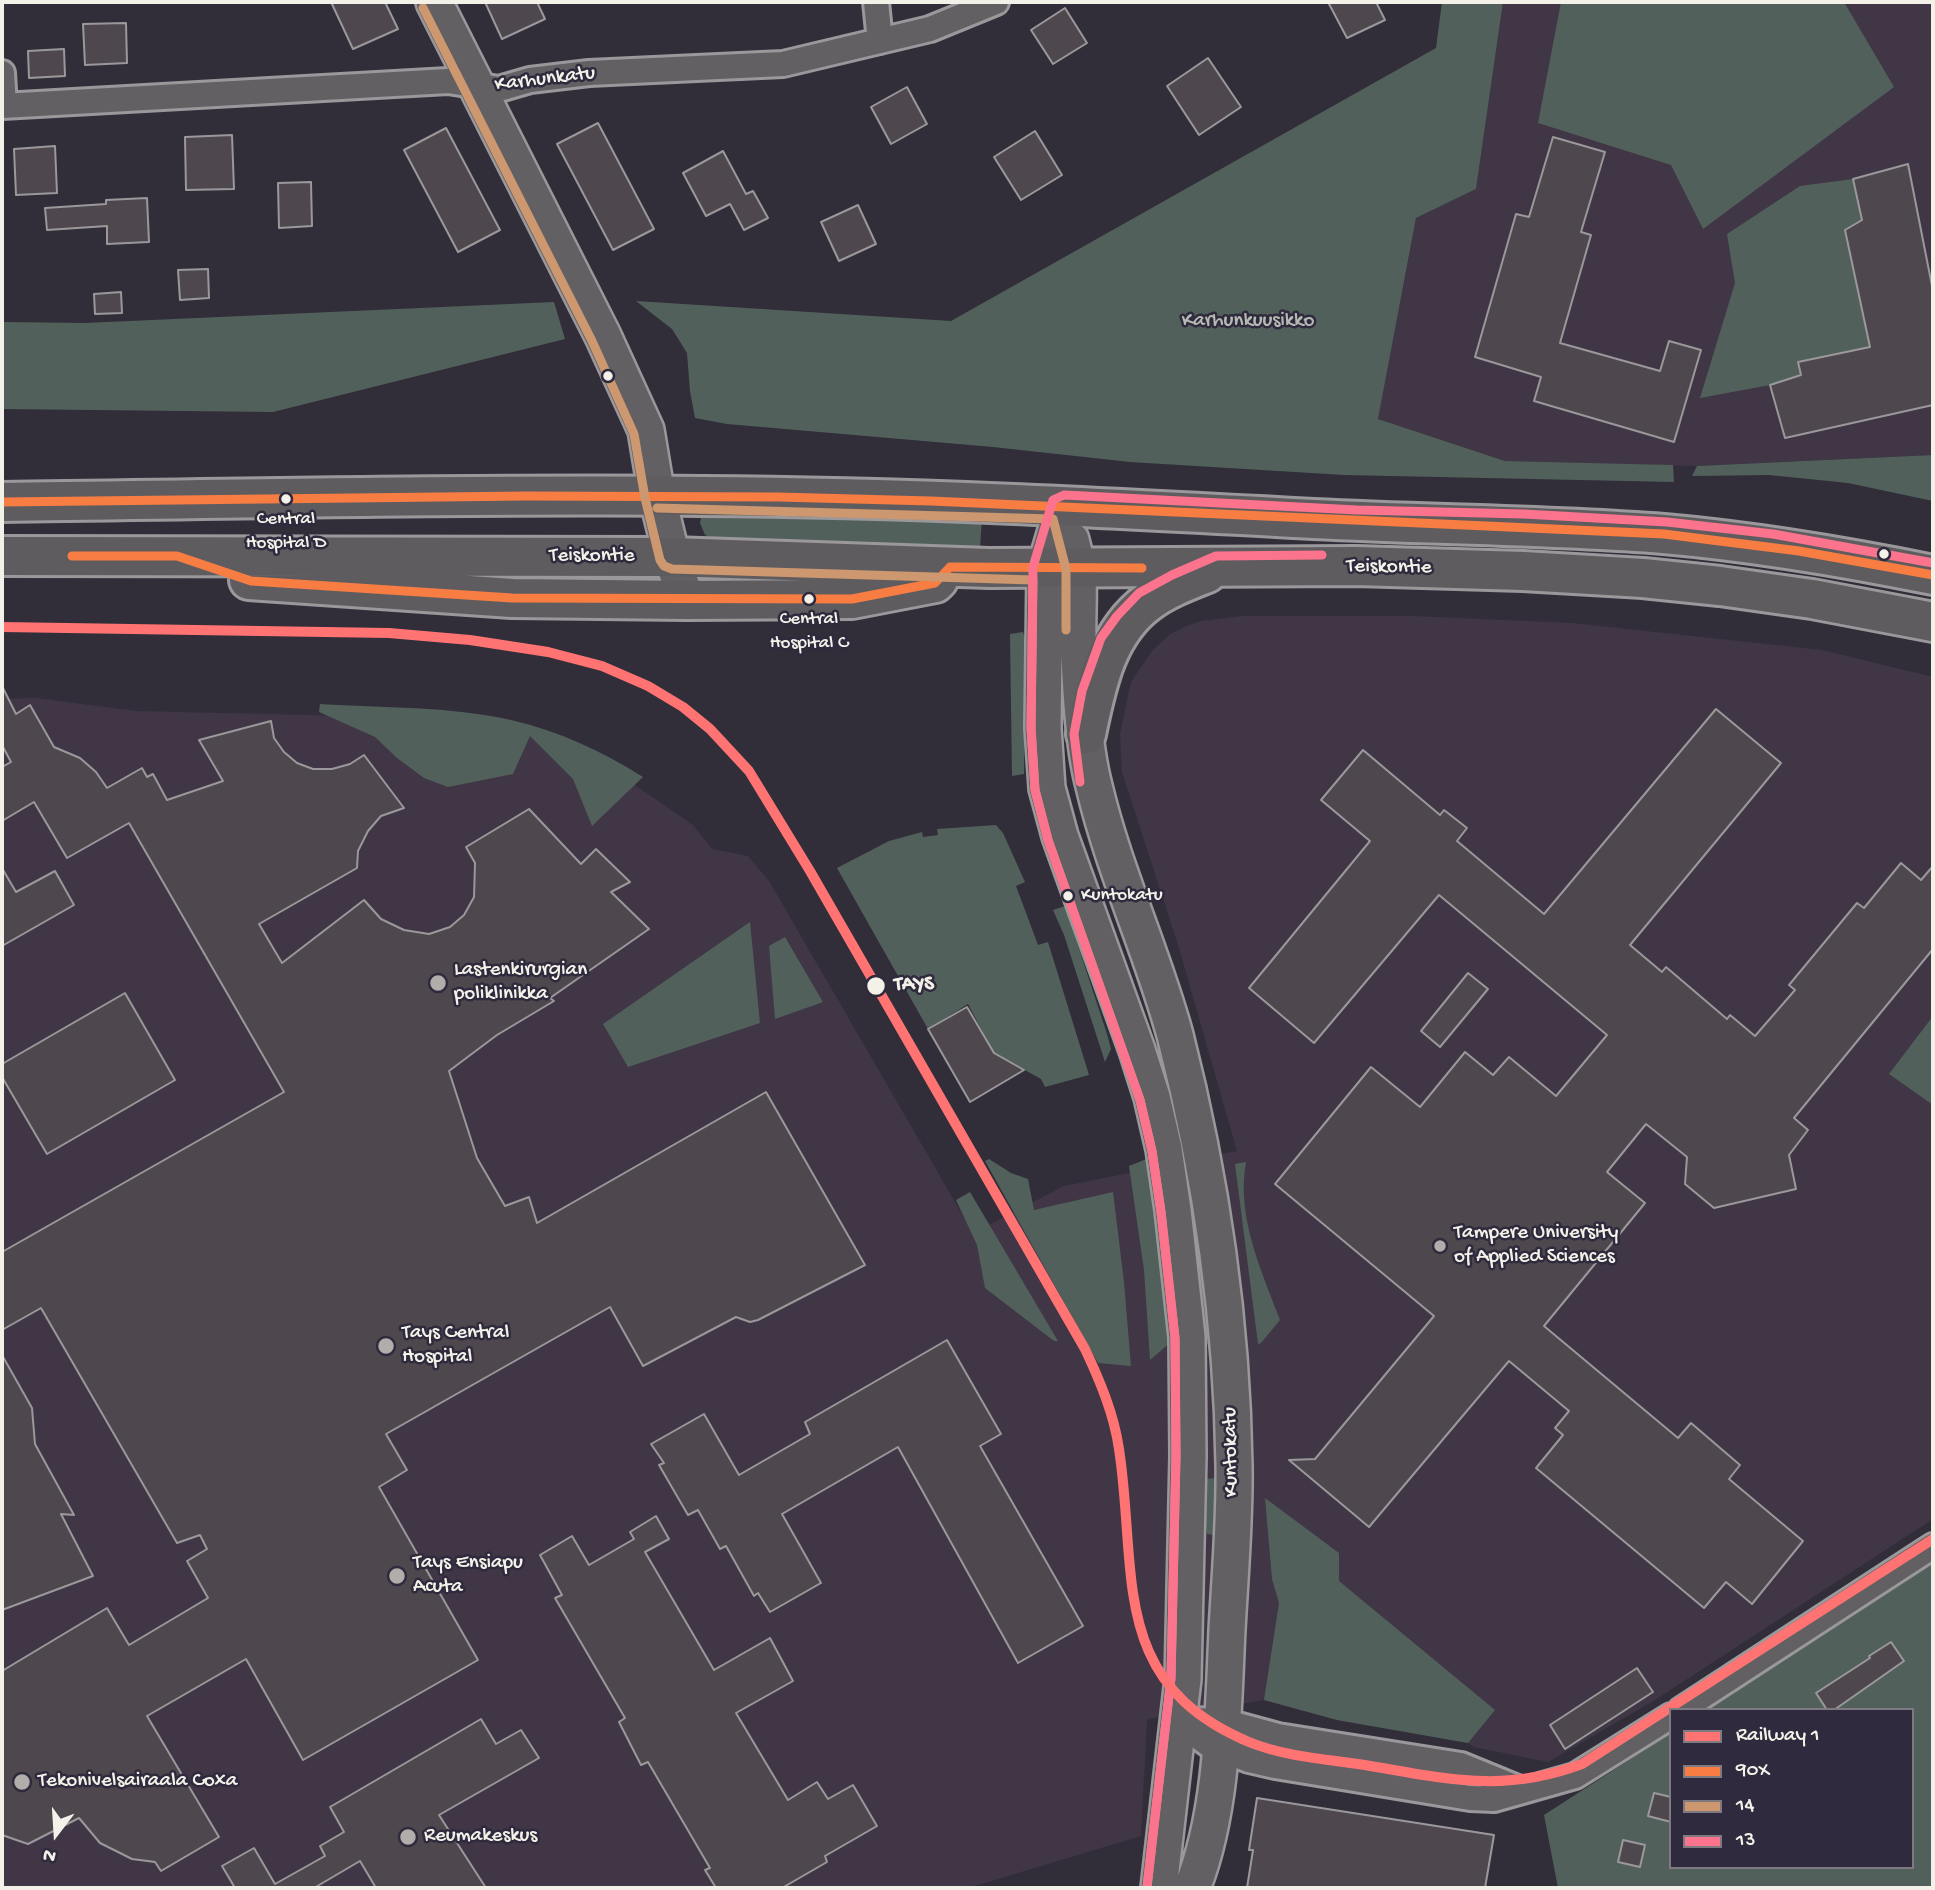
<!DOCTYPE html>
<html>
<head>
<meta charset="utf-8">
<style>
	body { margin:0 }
	#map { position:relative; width:1935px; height:1890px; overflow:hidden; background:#312e39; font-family:"Gochi Hand",sans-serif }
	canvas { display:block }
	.frame { position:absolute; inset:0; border:4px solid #f4f1e8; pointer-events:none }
	.legend { position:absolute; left:1669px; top:1708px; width:245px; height:161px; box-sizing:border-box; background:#2f2a3d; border:2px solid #7e7a81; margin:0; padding:9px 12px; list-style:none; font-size:21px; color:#f4f1e8 }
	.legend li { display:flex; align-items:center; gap:14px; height:35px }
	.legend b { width:35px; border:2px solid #7e7a81 }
	.north { position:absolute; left:21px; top:1799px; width:70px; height:70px; -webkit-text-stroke:5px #2f2a3d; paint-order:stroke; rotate:197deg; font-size:19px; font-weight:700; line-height:28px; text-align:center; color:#f4f1e8 }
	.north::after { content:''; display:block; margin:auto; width:24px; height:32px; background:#f4f1e8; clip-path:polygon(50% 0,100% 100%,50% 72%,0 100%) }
</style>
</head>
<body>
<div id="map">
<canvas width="1935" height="1890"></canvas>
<div class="frame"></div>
<ul class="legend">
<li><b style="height:9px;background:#ff7373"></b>Railway 1</li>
<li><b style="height:9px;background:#f77d43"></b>90X</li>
<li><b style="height:9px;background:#cd976f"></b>14</li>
<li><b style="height:9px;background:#fc738d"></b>13</li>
</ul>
<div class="north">N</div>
</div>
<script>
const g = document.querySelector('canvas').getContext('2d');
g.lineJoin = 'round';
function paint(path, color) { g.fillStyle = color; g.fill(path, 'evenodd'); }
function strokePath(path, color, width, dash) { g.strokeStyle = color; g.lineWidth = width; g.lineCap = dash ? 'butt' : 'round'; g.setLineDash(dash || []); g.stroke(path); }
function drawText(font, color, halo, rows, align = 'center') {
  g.font = font + ' "Gochi Hand",sans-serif'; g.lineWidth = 5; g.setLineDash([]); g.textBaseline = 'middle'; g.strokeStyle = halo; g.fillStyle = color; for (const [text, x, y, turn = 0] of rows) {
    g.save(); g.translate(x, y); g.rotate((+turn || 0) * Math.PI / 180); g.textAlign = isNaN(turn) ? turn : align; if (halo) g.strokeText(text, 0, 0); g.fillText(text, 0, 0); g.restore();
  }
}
paint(new Path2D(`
	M1503 2H1933V455L1697 466 1505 461 1378 419 1416 218 1476 189Z
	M1243 616H1412L1572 623 1822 650 1933 677V1519L1655 1700 1548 1762 1474 1747 1468 1743 1337 1720 1264 1700 1147 1719 1141 1836 968 1888H2V699L36 698 136 711 484 719 585 751 693 825 712 849 748 856 769 881 973 1233 1064 1186 1237 1151 1179 948 1122 772 1120 734 1131 682 1152 651 1169 635 1184 627 1201 621Z`), '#403645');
paint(new Path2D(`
	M1442 2H1503L1476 189 1416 218 1378 419 1505 461 1673 465 1674 482 1344 475 1130 462 993 447 727 424 695 418 690 391 687 353 672 329 636 301 951 321 1436 48Z
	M1561 2H1844L1894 87 1703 229 1671 165 1538 123Z
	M1853 179 1862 220 1845 230 1870 347 1798 362 1801 375 1770 385 1700 398 1735 283 1727 234 1800 186Z
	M554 302 565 339 273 412 2 409V322L85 323Z
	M1933 455V501L1848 483 1769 475 1692 476 1697 466Z
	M702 514 982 518 980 549 717 541 705 535 700 523Z
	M1023 632 1026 641 1024 774 1012 776 1010 634Z
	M320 704C383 708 449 706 511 720 559 731 602 751 643 777L592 826 573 779 530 736 513 774 448 787 424 778 397 758 375 737 319 712Z
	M996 825 1003 833 1025 882 1016 886 1038 945 1048 942 1089 1075 1045 1087 1041 1079 994 1053 968 1004 928 1029 837 868 889 841 922 832 923 837 938 835 937 829Z
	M1065 906 1107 1034 1111 1049 1105 1062 1064 935 1053 910Z
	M750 922 760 1023 628 1067 603 1024Z
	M785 937 823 1002 775 1019 769 946Z
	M1933 1016V1105L1889 1074Z
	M1187 1151 1212 1345 1202 1343 1179 1153Z
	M1149 1158 1172 1341 1150 1360 1144 1270 1129 1166Z
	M989 1159 1011 1173 1028 1179 1034 1210 1113 1192 1124 1282 1131 1366 1098 1363 985 1161Z
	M1246 1162C1236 1216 1261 1270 1280 1320L1261 1343 1258 1344 1235 1164Z
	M970 1192 1058 1341H1054L985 1288 977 1245 956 1200Z
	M1220 1478 1217 1535 1207 1534 1203 1511V1479Z
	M1265 1498 1339 1553V1581L1495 1710 1468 1743 1337 1720 1264 1700 1279 1603 1272 1579Z
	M1933 1563V1888H1558L1544 1815 1671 1733V1867H1912V1710H1707Z`), '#52605c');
const building = new Path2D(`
	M331 2H385L398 29 353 49Z
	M485 2H537L545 19 502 39Z
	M1328 2H1376L1385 20 1347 38Z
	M1065 8 1087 43 1053 64 1031 30Z
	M126 23 127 63 85 65 83 24Z
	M64 49 65 76 29 78 28 51Z
	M1208 58 1241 107 1199 135 1167 86Z
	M907 87 927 124 891 144 871 107Z
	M598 123 654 229 613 250 557 144Z
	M446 128 500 230 458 252 404 150Z
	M1035 131 1062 175 1021 200 994 157Z
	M232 135 234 189 186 190 185 137Z
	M1553 137 1605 152 1581 232 1591 235 1560 343 1660 371 1669 341 1701 350 1674 442 1534 401 1541 377 1475 357 1516 214 1529 217Z
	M55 146 57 193 16 195 14 149Z
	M723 151 746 194 753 191 768 218 744 230 730 204 706 216 683 173Z
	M1908 164 1933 291V405L1785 438 1770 385 1801 375 1798 362 1870 347 1845 230 1862 220 1853 179Z
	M311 182 312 226 279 228 278 183Z
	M147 198 149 242 107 244V226L47 230 45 208 106 204V200Z
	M858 205 876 244 839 261 821 222Z
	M208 269 209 298 180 300 178 270Z
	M121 292 122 313 95 314 94 294Z
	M2 686 16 714 30 705 54 747 80 758 96 772 107 788 142 768 147 777 153 774 167 800 223 781 199 740 271 721 274 738 284 752 297 763 313 769H332L350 764 364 755 404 808 381 816 368 831 358 851 357 868 259 924 282 963 364 900 381 919 404 930 429 934 450 927 464 915 474 897 475 863 466 847 529 809 581 864 596 849 630 882 611 892 649 929 550 998 554 1001 497 1035 449 1071 477 1158 505 1206 529 1197 537 1223 766 1092 865 1265 758 1320 750 1322 736 1317 643 1366 610 1307 386 1434 407 1470 379 1487 478 1660 303 1760 246 1659 147 1716 219 1837 161 1871 155 1862 132 1859 100 1843 79 1818 28 1844 2 1835V1671L107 1608 129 1645 208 1598 187 1561 207 1549 200 1535 177 1543 41 1308 2 1330V1252L284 1092 129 823 67 858 34 802 2 821V767L11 762 2 745Z
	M1716 709 1781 763 1630 945 1662 972 1666 967 1727 1019 1730 1015 1755 1036 1795 990 1789 985 1857 903 1864 908 1901 863 1921 880 1933 866V949L1794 1118 1808 1130 1789 1155 1796 1189 1714 1208 1685 1184 1687 1157 1646 1124 1607 1172 1645 1203 1544 1326 1678 1438 1691 1423 1740 1465 1729 1479 1803 1541 1752 1604 1726 1582 1704 1608 1536 1468 1563 1435 1555 1428 1569 1411 1509 1361 1369 1527 1289 1460 1315 1459 1434 1316 1275 1184 1371 1067 1420 1107 1465 1052 1493 1075 1509 1057 1556 1096 1607 1035 1439 895 1314 1043 1249 988 1370 841 1321 800 1363 750 1440 815 1444 810 1467 828 1457 841 1544 914Z
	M2 868 16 892 55 871 74 905 2 946Z
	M1468 973 1488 989 1440 1047 1421 1031Z
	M125 993 175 1080 47 1154 2 1077V1064Z
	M967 1007 994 1053 1024 1070 970 1102 928 1029Z
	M947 1340 1001 1434 980 1446 1083 1626 1018 1663 898 1447 782 1514 821 1583 770 1612 758 1593 754 1596 726 1546 720 1549 698 1510 688 1515 659 1465 664 1463 651 1444 704 1414 739 1475 810 1434 805 1422Z
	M2 1355 32 1408 35 1444 74 1515 61 1514 93 1576 2 1610Z
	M656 1516 669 1539 645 1552 714 1670 770 1638 793 1681 736 1713 788 1800 817 1782 828 1799 853 1785 877 1826 825 1856 827 1862 782 1888H716L705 1870 710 1868 648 1762 641 1765 619 1722 625 1718 555 1598 562 1595 540 1555 572 1536 589 1565 634 1539 630 1532Z
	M1891 1642 1904 1661 1834 1710H1827L1816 1693 1870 1658 1869 1656Z
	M1637 1668 1653 1692 1565 1749 1550 1725Z
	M481 1719 496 1744 521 1730 539 1758 439 1815 486 1888H376L360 1861 314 1888H235L222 1866 254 1848 275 1884 325 1856 320 1846 344 1832 330 1807Z
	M1654 1793 1671 1797V1822L1648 1816Z
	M1257 1798 1494 1835 1485 1888H1247L1253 1850H1249Z
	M1623 1840 1645 1845 1640 1867 1618 1862Z`);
paint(building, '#4e484e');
strokePath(building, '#9a989b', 2);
const street = new Path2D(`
	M876 2 880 41
	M2 73 4 106
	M2 106 448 81 499 89 530 80 589 73 783 64 930 29 996 2
	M1681 1710 1933 1546
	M1180 1723 1208 1744 1249 1760 1275 1766 1470 1798 1494 1799 1575 1776 1671 1716
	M1180 1723 1190 1720 1223 1721 1278 1736 1461 1765 1522 1790`);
const secondary = new Path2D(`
	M434 2 603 336 646 430 657 496 672 557 686 600
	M1063 507 1045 568 1043 728 1047 788 1060 836 1137 1050 1152 1097 1164 1149 1173 1210 1187 1337 1188 1456 1183 1679 1159 1888
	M1071 540C1073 549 1076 558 1077 567 1080 589 1077 613 1078 636 1080 680 1083 744 1094 786 1114 871 1152 951 1175 1035 1211 1176 1232 1320 1234 1465 1235 1519 1230 1575 1227 1630 1223 1713 1223 1811 1192 1888`);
const highway = new Path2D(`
	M2 502C235 499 469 494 702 496 906 497 1110 508 1314 519 1431 525 1548 525 1664 534 1755 542 1844 557 1933 575
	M2 556 672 557 989 568 1356 566 1523 571 1643 578 1720 586 1812 599 1933 622
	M249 580 512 598 686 600 852 599 935 583 938 580
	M1086 734C1096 686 1106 633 1148 602 1165 589 1187 581 1207 573`);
strokePath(street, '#9a989b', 30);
strokePath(secondary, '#9a989b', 40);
strokePath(highway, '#9a989b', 44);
strokePath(street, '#626063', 24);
strokePath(secondary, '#626063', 35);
strokePath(highway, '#5f5c5f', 38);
strokePath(new Path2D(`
	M2 502 527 496 778 497 931 501 1664 534 1799 551 1933 575
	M72 556H177L251 581 512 598 852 599 935 583 950 567
	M950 567 1142 568`), '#f77d43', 9);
strokePath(new Path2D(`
	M423 8 592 341 634 434 645 498 660 560 664 566 672 569 1033 580 1031 728 1035 790 1048 840 1140 1100 1152 1151 1161 1212 1175 1338 1176 1456 1171 1678 1147 1887
	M657 508 1053 519 1066 569V630`), '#cd976f', 9);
strokePath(new Path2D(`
	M1080 782 1074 734 1082 691 1101 638 1117 616 1139 593 1172 575 1216 556 1322 555
	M1147 1887 1171 1678 1176 1456 1175 1338 1161 1212 1152 1151 1140 1100 1048 840 1035 790 1031 728 1033 567 1053 500 1064 495 1357 510 1524 514 1667 522 1773 534 1933 563`), '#fc738d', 9);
strokePath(new Path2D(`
	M2 627 389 633 470 640 548 652 602 666 648 686 683 707 710 729 749 771 810 871 1085 1349C1100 1381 1114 1414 1119 1449 1138 1573 1108 1683 1249 1742 1283 1756 1322 1759 1358 1764 1441 1777 1499 1795 1582 1764L1933 1539`), '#ff7373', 10);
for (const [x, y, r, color] of [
	[608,376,6,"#f4f1e8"],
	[286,499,6,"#f4f1e8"],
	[1884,554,6,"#f4f1e8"],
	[809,599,6,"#f4f1e8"],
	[1068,896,6,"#f4f1e8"],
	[438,983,9,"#b0adab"],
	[876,986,10,"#f4f1e8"],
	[1440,1246,7,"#b0adab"],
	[386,1346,9,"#b0adab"],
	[397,1576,9,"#b0adab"],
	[22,1782,9,"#b0adab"],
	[408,1837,9,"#b0adab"]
]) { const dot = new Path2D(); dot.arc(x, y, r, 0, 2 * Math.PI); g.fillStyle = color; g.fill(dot); strokePath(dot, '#2f2a3d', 2.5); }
drawText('19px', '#f4f1e8', '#2f2a3d', [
	["Central",286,520],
	["Hospital D",286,544],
	["Central",809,620],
	["Hospital C",809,644],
	["Kuntokatu",1081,896,"left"]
]);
drawText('21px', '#f4f1e8', '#2f2a3d', [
	["Karhunkatu",545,80,-7],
	["Teiskontie",592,557],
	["Teiskontie",1389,568,1],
	["Kuntokatu",1232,1452,-91]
]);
drawText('21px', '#b5bab2', '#2f2a3d', [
	["Karhunkuusikko",1248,322]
]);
drawText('21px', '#f4f1e8', '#2f2a3d', [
	["Lastenkirurgian",454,971],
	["poliklinikka",454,995],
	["Tampere University",1454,1234],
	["of Applied Sciences",1454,1258],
	["Tays Central",402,1334],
	["Hospital",402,1358],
	["Tays Ensiapu",413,1564],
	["Acuta",413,1588],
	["Tekonivelsairaala Coxa",38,1782],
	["Reumakeskus",424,1837]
], 'left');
drawText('bold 21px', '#f4f1e8', '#2f2a3d', [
	["TAYS",894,986]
], 'left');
</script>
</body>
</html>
